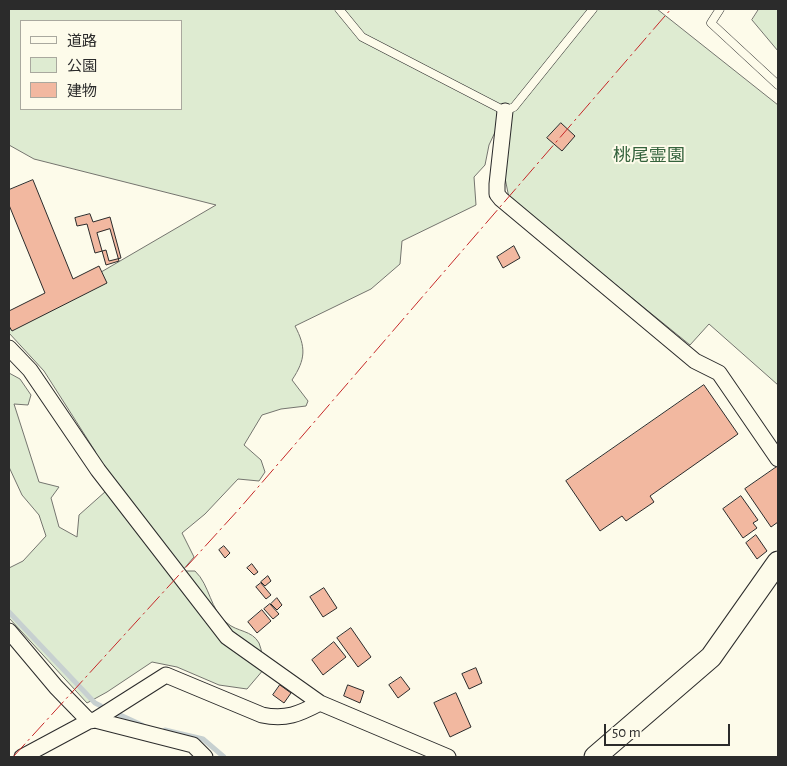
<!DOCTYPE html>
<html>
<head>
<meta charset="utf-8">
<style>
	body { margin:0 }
	#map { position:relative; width:787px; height:766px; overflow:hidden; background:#fdfbea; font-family:"Alegreya Sans","Noto Sans JP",sans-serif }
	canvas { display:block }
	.frame { position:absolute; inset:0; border:10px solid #2b2b2b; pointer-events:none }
	.legend { position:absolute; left:20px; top:20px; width:162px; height:90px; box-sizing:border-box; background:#fdfbea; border:1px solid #a9a89e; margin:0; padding:6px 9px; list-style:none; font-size:15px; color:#2b2b2b }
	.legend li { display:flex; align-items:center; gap:10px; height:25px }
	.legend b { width:25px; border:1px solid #a9a89e }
	.scale { position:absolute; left:604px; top:724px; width:126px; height:22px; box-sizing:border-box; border:2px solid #2b2b2b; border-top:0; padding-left:6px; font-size:15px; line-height:18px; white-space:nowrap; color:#2b2b2b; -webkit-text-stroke:4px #fdfbea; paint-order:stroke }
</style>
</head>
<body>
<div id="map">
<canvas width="787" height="766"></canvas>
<div class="frame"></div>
<ul class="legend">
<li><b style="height:6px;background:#fdfbea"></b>道路</li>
<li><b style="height:14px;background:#deebd1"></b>公園</li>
<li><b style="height:14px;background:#f2b8a0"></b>建物</li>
</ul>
<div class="scale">50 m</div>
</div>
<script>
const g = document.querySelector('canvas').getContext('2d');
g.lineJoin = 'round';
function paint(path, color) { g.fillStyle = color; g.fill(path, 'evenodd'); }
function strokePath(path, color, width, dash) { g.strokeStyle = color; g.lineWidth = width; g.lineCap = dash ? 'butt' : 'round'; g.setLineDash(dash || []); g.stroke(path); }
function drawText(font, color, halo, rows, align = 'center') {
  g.font = font + ' "Alegreya Sans","Noto Sans JP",sans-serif'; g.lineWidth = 4; g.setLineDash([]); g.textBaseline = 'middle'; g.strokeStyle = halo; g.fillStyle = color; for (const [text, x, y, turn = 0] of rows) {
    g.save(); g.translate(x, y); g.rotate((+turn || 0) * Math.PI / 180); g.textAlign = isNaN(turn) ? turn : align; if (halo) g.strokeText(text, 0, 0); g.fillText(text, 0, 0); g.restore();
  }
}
const green = new Path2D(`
	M9 9H657L778 105V385L709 324 690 345 509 198 505 178 510 118 497 114 496 130 489 145 485 165 474 177 476 205 402 241 400 264 371 289 295 326C306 347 306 359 292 380L308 401 306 406 281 409 262 415 244 445 261 460 265 472 259 481 238 479 205 514 182 533 194 557 182 571H195C210 585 210 610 227 623 237 632 252 630 259 643 262 650 263 661 264 669L247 689 219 685 177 667 152 662 107 692 87 703 9 618V568L23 561 46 536 39 515 22 495 9 467V373L20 379 31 395 28 405 14 404 39 482 59 487 51 498 59 527 77 537 79 515 106 491 95 451 44 371 9 333V330L96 275 216 205 34 159 9 145ZM21 21H181V109H21Z
	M759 9H778V51L752 20Z`);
paint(green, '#deebd1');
strokePath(green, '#74746e', 1);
strokePath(new Path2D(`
	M9 612 95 703 101 706
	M118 714 142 725
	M165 730 203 739 224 757`), '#c7d0d0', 5);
const building = new Path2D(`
	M561 123 575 136 562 151 547 138Z
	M33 180 73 279 99 266 107 283 12 331 9 326V311L45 293 9 205V190Z
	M90 214 93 222 110 217 121 258 109 261 106 250 95 253 87 224 77 226 75 218Z
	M110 229 119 261 106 265 97 233Z
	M514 246 520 258 503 268 497 257Z
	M704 385 738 434 650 496 654 502 626 521 622 516 600 531 566 481Z
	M778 466V522L771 527 745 489Z
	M741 496 758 520 753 523 757 528 743 538 723 509Z
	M756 535 767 551 757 559 746 543Z
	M224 546 230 553 225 558 219 550Z
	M252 564 258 572 254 575 247 568Z
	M268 576 271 581 265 586 261 582Z
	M261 583 271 595 266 599 256 587Z
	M324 588 337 608 323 617 310 597Z
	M277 598 282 605 277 610 271 604Z
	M270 604 279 614 273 619 264 609Z
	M262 610 271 621 257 633 248 622Z
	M351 628 371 657 358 667 337 638Z
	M334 642 346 657 323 675 312 660Z
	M476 668 482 683 469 689 462 674Z
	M401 677 410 689 398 698 389 685Z
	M280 685 291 693 284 703 273 695Z
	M348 685 364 691 360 703 344 696Z
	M456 693 471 727 450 737 434 703Z`);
paint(building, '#f2b8a0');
strokePath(building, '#2b2b2b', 1);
const lane = new Path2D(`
	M339 9 362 37 505 111 514 107 593 9
	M720 9 711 23 778 85`);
const street = new Path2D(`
	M505 111 497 184V194L501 199 695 361 719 373 778 459
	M9 348 30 370 98 470 227 637 320 703 448 757
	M9 631 56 687 89 721
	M95 720 166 675 262 715C286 720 299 714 320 703
	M22 757 89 721 95 720 193 745 205 757`);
const secondary = new Path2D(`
	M595 757 711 657 778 562`);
strokePath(lane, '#2b2b2b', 9);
strokePath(street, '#2b2b2b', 17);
strokePath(secondary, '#2b2b2b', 23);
strokePath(lane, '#fdfbea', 8);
strokePath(street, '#fdfbea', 15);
strokePath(secondary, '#fdfbea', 21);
strokePath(new Path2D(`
	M13 757 240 508 671 9`), '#c62828', 1, [18, 4, 2.5, 4]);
drawText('18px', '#34623c', '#fdfbea', [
	["桃尾霊園",649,156]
]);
</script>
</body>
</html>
